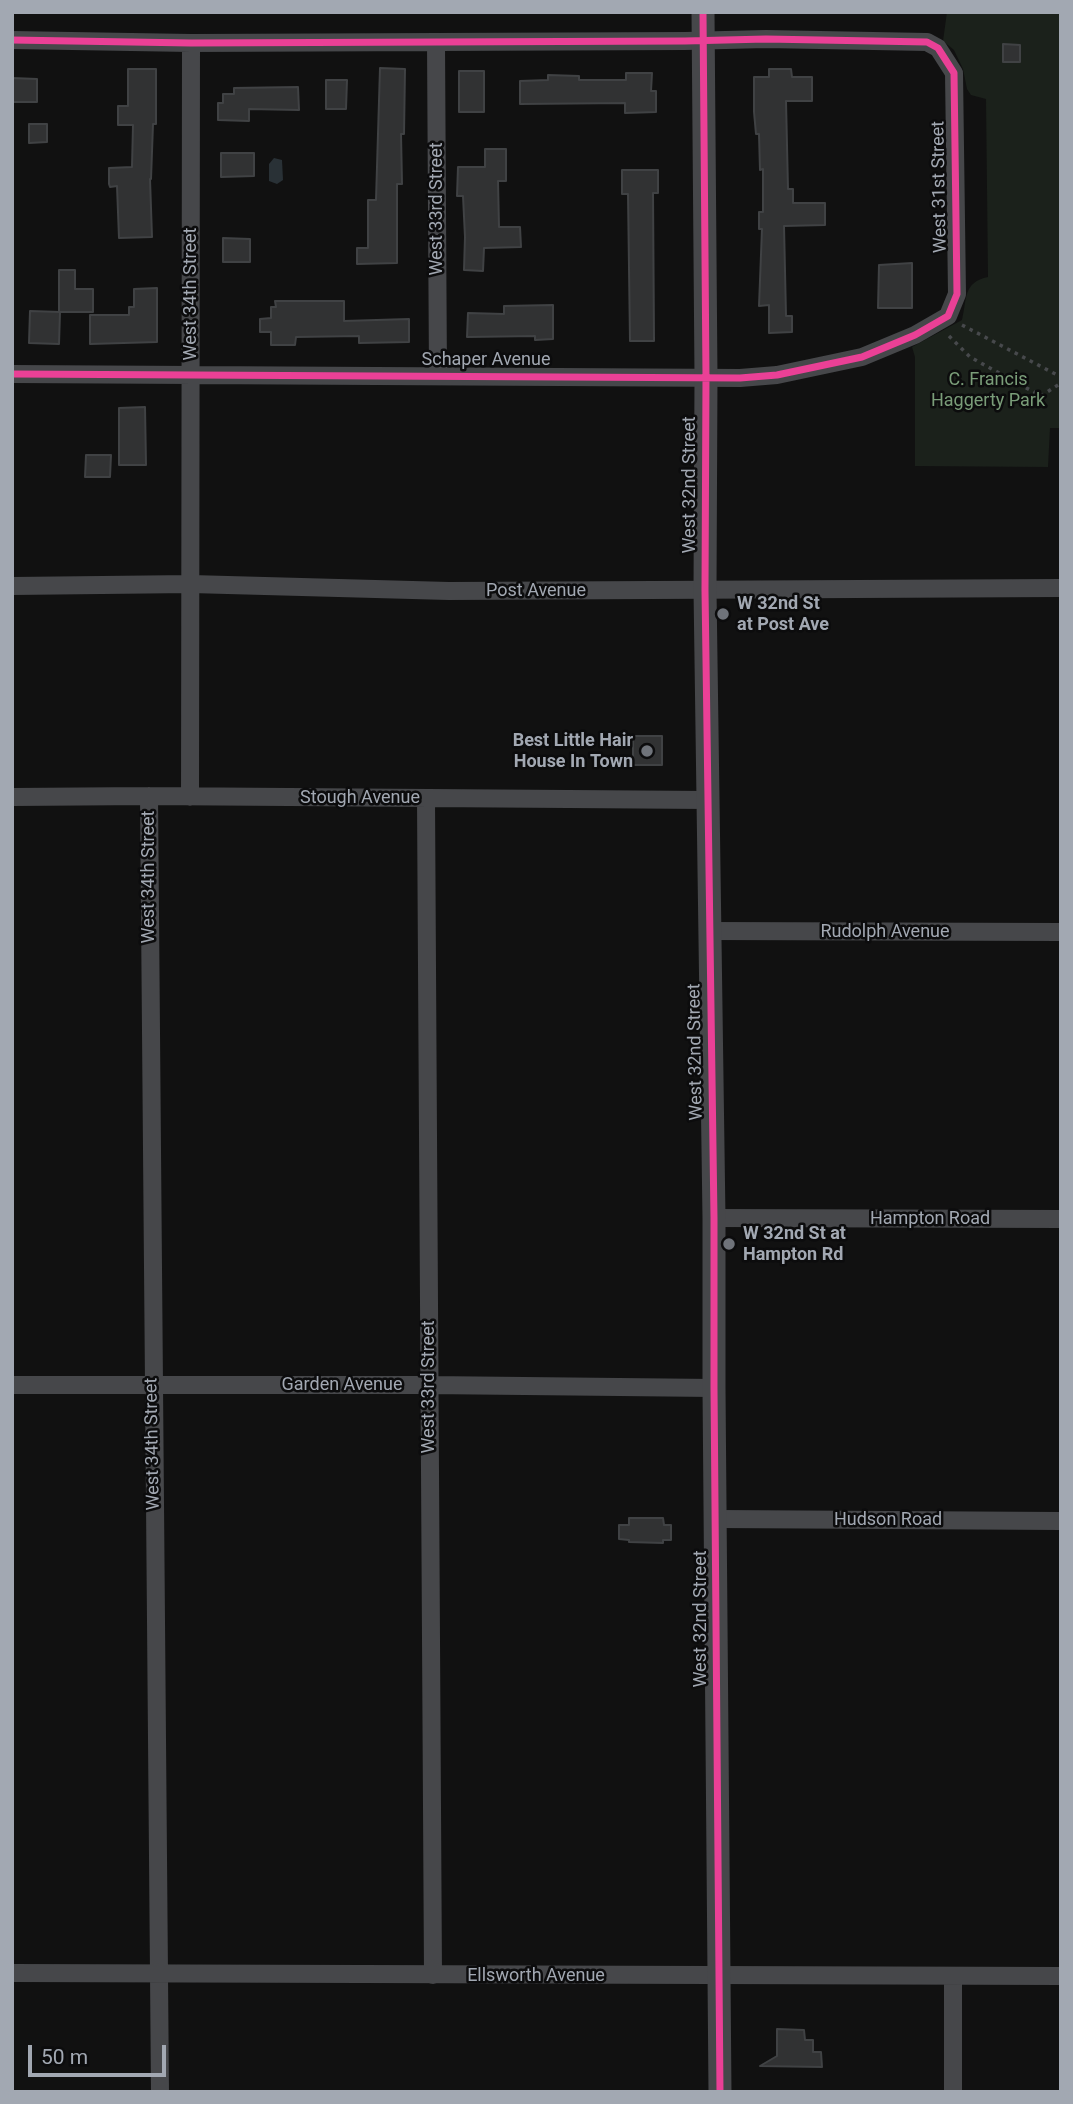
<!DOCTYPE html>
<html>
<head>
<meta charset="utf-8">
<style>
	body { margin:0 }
	#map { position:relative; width:1073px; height:2104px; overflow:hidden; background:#111; font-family:Roboto,sans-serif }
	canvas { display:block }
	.frame { position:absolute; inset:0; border:14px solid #a2a8b2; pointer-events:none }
	.scale { position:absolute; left:28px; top:2045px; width:138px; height:32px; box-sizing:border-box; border:4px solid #a2a8b2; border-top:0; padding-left:9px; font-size:21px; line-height:24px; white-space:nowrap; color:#a2a8b2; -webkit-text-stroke:5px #0c0c0d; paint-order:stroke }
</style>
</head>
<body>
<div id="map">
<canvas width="1073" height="2104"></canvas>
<div class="frame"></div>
<div class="scale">50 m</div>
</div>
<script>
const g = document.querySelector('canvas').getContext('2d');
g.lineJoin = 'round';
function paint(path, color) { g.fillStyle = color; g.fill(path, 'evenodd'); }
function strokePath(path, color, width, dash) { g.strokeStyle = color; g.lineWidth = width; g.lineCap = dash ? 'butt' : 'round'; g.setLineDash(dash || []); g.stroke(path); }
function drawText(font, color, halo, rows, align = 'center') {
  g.font = font + ' Roboto,sans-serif'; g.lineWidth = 5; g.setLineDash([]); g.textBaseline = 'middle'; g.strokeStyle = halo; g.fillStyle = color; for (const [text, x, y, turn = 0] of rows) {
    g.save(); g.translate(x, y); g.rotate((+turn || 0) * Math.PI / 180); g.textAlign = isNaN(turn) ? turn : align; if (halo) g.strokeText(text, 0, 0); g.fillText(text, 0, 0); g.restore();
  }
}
paint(new Path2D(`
	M947 12H1061V428H1050L1048 467 915 466V357L912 347 962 320C967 299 963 282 988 277L986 99 971 95 967 89 963 69 954 50 943 41Z`), '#1b211b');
paint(new Path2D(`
	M274 158 282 160 283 180 277 184 269 181V164Z`), '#293136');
const building = new Path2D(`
	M1003 44 1020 45V62H1003Z
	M380 68 405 69 404 134H401L402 184H397V263L357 264V248H368V200H376Z
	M128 69H156V124H153L151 179H150L152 237 119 238 117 186 110 187 109 184V168L132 167 133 125H118V106H128Z
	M769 69H791L792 77H812V101H786L788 189H793V203H825V225L784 226 786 316H792V332L769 333V305L759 306 762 229H759V212H763V169L760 170 759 134H756L754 112V77H769Z
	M459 71H484V112H459Z
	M626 73H652L651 91H656V112L625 113V103L520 104V81L548 80V75L579 76V80H626Z
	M12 78 37 79V102H12Z
	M326 80H347L346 109H326Z
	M298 87 299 110 249 109V121L218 120V103H223V94H234V88Z
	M29 124H47V142L29 143Z
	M485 149H506V181H498L499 227H520L521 247 484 248 483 271 464 270 465 237 463 196H457L458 167H485Z
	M221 153H254V176L221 177Z
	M622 170H658V193H653L654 341H630L628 194H622Z
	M223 238 250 239V262H223Z
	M912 263V308H878L879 265Z
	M59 270H75V289H93V312H59Z
	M157 288V342L90 344V315H129V307H134V289Z
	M275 301H344V321L409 319V342L359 343V336L296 337 295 345H271V332H260V319L271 318V307H276Z
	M553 305V339L535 340V336L467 337 468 313 504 314V306Z
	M30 311 60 312 59 344 29 343Z
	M145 407 146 465H119V408Z
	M86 455H111L110 477H85Z
	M633 736H662V765H633Z
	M629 1518H663L664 1525H671V1540H663V1543L629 1542V1540L619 1539V1525H629Z
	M777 2029 804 2030 805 2040H813V2052H821L822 2067 760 2066 777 2056Z`);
paint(building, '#313233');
strokePath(building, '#404244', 2);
strokePath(new Path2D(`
	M962 325 1061 377
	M949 336 970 357 1041 396 1061 383`), '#47494c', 3.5, [3.5, 5]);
strokePath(new Path2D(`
	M12 40 191 43 685 41 766 39 927 42 938 48 954 73 957 294 948 316 915 335 862 357 777 375 740 378 12 374
	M436 43 438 376
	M12 586 191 584 449 591 1061 588
	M149 796 160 2092
	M12 797 149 796 708 800
	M190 797 191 43
	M426 799 433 1975
	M709 931 1061 932
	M714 1218 1061 1219
	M12 1385H429L714 1388
	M716 1519 1061 1521
	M12 1973 1061 1976
	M953 1976V2092`), '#46474a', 18);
strokePath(new Path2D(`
	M703 12 706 377 705 590 714 1218V1388L720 2092`), '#46474a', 23);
strokePath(new Path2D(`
	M703 12 706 377 705 590 714 1218V1388L720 2092
	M12 40 191 43 685 41 766 39 927 42 938 48 954 73 957 294 948 316 915 335 862 357 777 375 740 378 12 374`), '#ea4096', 7);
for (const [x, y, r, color] of [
	[723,614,7,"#6f737a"],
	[647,751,7,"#6f737a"],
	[729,1244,7,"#6f737a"]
]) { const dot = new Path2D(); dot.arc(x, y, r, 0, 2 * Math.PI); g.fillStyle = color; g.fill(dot); strokePath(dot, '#0c0c0d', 2.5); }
drawText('18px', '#a2a8b2', '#0c0c0d', [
	["West 31st Street",940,187,-91],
	["West 33rd Street",437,209,-90],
	["West 34th Street",191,294,-90],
	["Schaper Avenue",486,360],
	["West 32nd Street",690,485,-90],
	["Post Avenue",536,591],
	["Stough Avenue",360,798],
	["West 34th Street",149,877,-90],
	["Rudolph Avenue",885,932],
	["West 32nd Street",696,1052,-91],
	["Hampton Road",930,1219],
	["Garden Avenue",342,1385],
	["West 33rd Street",429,1387,-90],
	["West 34th Street",153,1444,-91],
	["Hudson Road",888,1520],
	["West 32nd Street",701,1619,-90],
	["Ellsworth Avenue",536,1976]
]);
drawText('18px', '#7a9d79', '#0c0c0d', [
	["C. Francis",988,380],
	["Haggerty Park",988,401]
]);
drawText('bold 18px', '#a2a8b2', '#0c0c0d', [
	["W 32nd St",737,604],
	["at Post Ave",737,625],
	["Best Little Hair",633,741,"right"],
	["House In Town",633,762,"right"],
	["W 32nd St at",743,1234],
	["Hampton Rd",743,1255]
], 'left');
</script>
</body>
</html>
